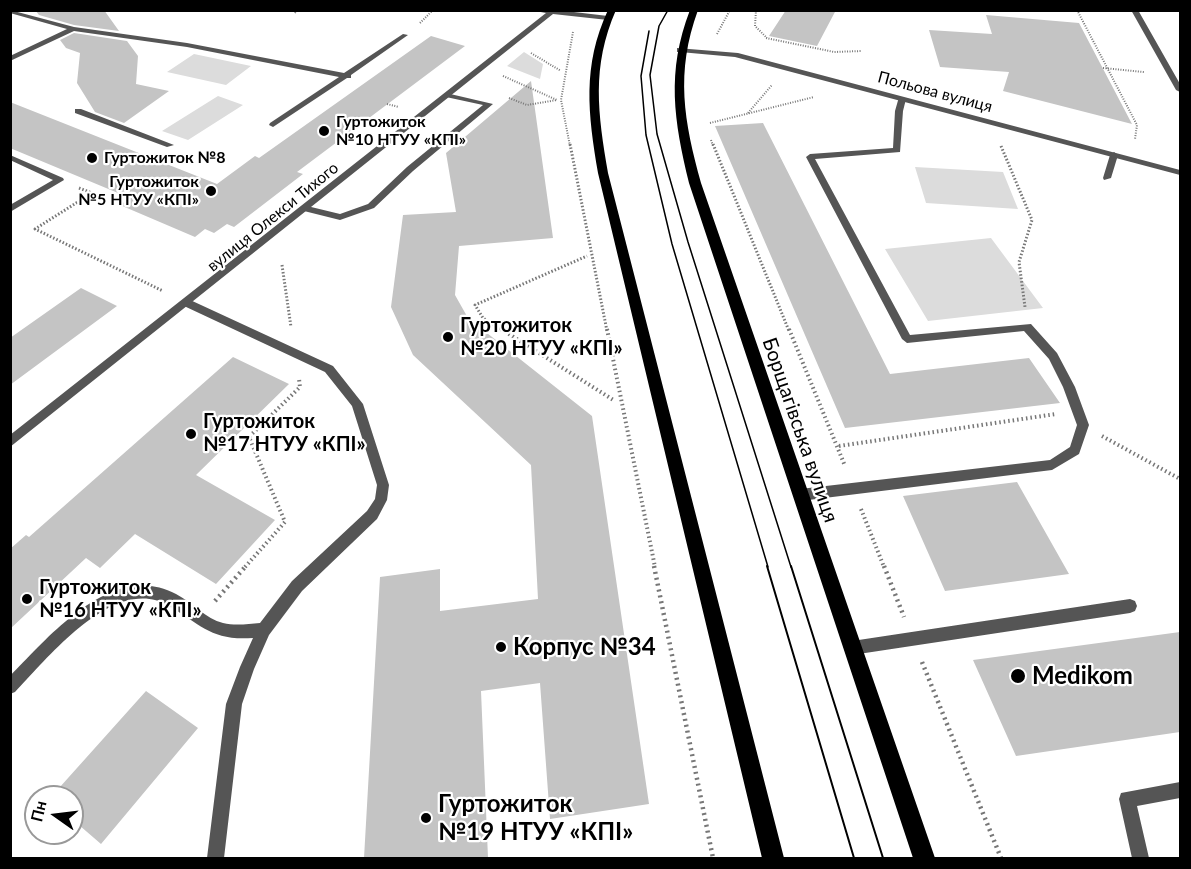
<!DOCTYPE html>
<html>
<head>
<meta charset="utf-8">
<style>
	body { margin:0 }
	#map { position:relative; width:1191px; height:869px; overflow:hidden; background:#fff; font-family:Lato,sans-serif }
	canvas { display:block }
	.frame { position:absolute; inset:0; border:12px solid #000; pointer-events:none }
	.north { position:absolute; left:24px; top:785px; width:60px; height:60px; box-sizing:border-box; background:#fff; border:2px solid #999; border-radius:50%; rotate:284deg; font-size:16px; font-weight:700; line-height:24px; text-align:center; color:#000 }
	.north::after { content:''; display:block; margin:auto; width:21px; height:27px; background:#000; clip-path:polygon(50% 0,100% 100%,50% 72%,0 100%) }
</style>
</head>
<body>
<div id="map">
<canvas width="1191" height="869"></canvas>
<div class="frame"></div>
<div class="north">Пн</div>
</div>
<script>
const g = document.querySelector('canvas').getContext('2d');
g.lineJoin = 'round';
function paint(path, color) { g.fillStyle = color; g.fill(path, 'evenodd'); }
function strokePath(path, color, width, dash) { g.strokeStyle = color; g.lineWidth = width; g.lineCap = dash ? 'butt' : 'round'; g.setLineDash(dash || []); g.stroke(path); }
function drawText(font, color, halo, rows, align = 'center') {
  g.font = font + ' Lato,sans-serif'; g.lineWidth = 4.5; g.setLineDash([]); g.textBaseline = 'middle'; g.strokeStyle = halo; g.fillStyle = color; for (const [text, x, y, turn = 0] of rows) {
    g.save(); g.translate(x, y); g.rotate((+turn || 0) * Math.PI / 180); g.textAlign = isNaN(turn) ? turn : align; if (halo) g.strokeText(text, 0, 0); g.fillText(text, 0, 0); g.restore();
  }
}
paint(new Path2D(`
	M524 52 543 64 540 79 507 66Z
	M194 54 251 66 226 85 167 72Z
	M218 96 243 105 188 140 162 131Z
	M915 167 1003 172 1018 209 926 203Z
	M991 238 1043 308 928 321 885 249Z`), '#dcdcdc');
paint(new Path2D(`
	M35 10H104L119 31 74 25 39 15Z
	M786 10H836L817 46 769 36Z
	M986 15 1079 23 1132 124 1003 91 1009 72 940 67 929 30 992 34Z
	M74 33 127 41 138 56 136 84 169 91 124 123 95 112 77 83 80 53 66 48 60 40Z
	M431 36 465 46 297 172 303 174 234 227 227 224 214 233 205 229 195 237 120 205 130 198 10 148V102L217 184 255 156 259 158Z
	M531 81 553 238 459 246 455 295 468 318 592 416 649 804 550 819 540 683 481 691 488 858H364L380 577 440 569V611L538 599 531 465 413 355 391 307 403 215 456 212 446 153Z
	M763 123 890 374 1029 358 1060 403 845 428 715 126Z
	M81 288 117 306 10 385V338Z
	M233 357 289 384 196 475 275 520 216 584 135 534 100 568 86 558 10 629V549L26 535 29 537Z
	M1017 482 1069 574 945 591 903 496Z
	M1180 632V732L1016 756 973 660Z
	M146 691 198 728 101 844 72 819V797H51Z`), '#c4c4c4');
strokePath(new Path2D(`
	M756 10 755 26 767 38
	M1077 10 1137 125 1135 139
	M295 13 297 10
	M420 23 433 10
	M717 34 730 10
	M766 38 834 52 862 51
	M531 53 561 71
	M1103 68 1144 72
	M503 76 557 100
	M509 98 527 105 557 100
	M387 104 399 107
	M748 113 772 85
	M710 123 814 97
	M711 140 713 146
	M570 146 561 100 573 32`), '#777', 2, [1, 1.5]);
strokePath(new Path2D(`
	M570 144 607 331
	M713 144 789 331
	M1001 146 1032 220 1019 262 1025 307
	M79 188 92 193 35 229 163 291
	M282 265 291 327
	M503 331 483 318 475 305 587 256`), '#777', 3, [1.5, 2]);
strokePath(new Path2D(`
	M501 329 615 401
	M607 329 655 567
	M789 329 845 466
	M1102 436 1180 479
	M839 446 1056 414
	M861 509 884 567
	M245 567 285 522 249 437 300 387 299 379`), '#777', 4, [1.5, 3]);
strokePath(new Path2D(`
	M654 566 713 858
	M884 566 904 617
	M215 601 246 566
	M922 662 1001 858`), '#777', 4.5, [2, 4]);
paint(new Path2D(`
	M10 10 74 27 187 43 344 73 403 34 408 35 351 75V78H347L273 127 269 125 270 123 339 77 187 47 74 31 10 61V56L67 29 10 13Z
	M446 93 493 104 413 171 374 208 340 220 304 211V207L307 206 340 214 368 204 407 167 483 105 446 97Z
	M899 97 906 99 903 111 900 152 815 159 910 335 1031 324 1057 353 1075 387 1089 425 1079 454 1052 470 800 501 795 499 794 495 795 491 800 489 1050 460 1070 447 1077 425 1063 387 1049 359 1024 331 907 343 902 339 806 157 810 154 893 148 895 111Z
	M75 109H81L174 145 167 147 75 113Z
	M1114 152 1118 155 1111 178 1104 180 1103 178 1110 155Z
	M10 155 63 178 64 180 10 212V205L53 180 10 160Z
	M188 299 333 366 363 404 389 485 387 500 377 519 302 591 269 635 254 669 242 704 224 858H207L226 704 240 667 253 638C211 641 202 625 169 606 115 573 48 658 15 692L10 694V676C50 635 113 560 176 594 192 602 206 619 223 623 235 626 248 624 260 623L292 581 367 511 375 499 377 485 352 406 325 372 184 306 183 303 184 300Z
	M1130 599 1135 601 1137 606 1135 611 1130 613 852 655 847 653 845 648 847 643 852 641Z
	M1180 782V798L1137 806 1149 858H1132L1119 799 1121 793Z`), '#555');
paint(new Path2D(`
	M1131 10H1138L1180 84V92L1176 90Z
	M677 48 738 53 1180 170V175L735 57 680 52H677Z`), '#555');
paint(new Path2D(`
	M530 10H557L608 16 611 18 608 20 553 14 10 447V435L546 13Z`), '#555');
paint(new Path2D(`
	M608 10H616C591 67 598 114 608 173L784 858H762L598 173C588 114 582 66 608 10Z
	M690 10H698C675 73 684 121 701 183L935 858H913L689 183C674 121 666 72 690 10Z`), '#000');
strokePath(new Path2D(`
	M668 10 659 26 650 75 657 134 688 242 791 567
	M649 31 641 76 646 135 672 244 768 567`), '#000', 1.5);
strokePath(new Path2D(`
	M767 566 854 858
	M791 566 883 858`), '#000', 2);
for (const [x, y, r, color] of [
	[324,131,6,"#000"],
	[92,158,6,"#000"],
	[211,191,6,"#000"],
	[448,337,6,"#000"],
	[191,434,6,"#000"],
	[27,599,6,"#000"],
	[501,647,6,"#000"],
	[1018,676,8,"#000"],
	[426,818,6,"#000"]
]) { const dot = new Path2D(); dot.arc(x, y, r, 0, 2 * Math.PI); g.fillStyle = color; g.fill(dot); strokePath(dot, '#fff', 2); }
drawText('16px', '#000', '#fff', [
	["Польова вулиця",935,92,15],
	["вулиця Олекси Тихого",273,217,-39]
]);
drawText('bold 16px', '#000', '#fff', [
	["Гуртожиток",336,122],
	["№10 НТУУ «КПІ»",336,140],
	["Гуртожиток №8",104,158],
	["Гуртожиток",199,182,"right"],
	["№5 НТУУ «КПІ»",199,200,"right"]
], 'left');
drawText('bold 20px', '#000', '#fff', [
	["Гуртожиток",460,326],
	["№20 НТУУ «КПІ»",460,349],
	["Гуртожиток",203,422],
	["№17 НТУУ «КПІ»",203,445],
	["Гуртожиток",39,588],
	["№16 НТУУ «КПІ»",39,611]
], 'left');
drawText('20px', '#000', '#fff', [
	["Борщагівська вулиця",800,430,71]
]);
drawText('bold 24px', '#000', '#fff', [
	["Корпус №34",513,647],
	["Medikom",1032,676],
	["Гуртожиток",438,804],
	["№19 НТУУ «КПІ»",438,832]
], 'left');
</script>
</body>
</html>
